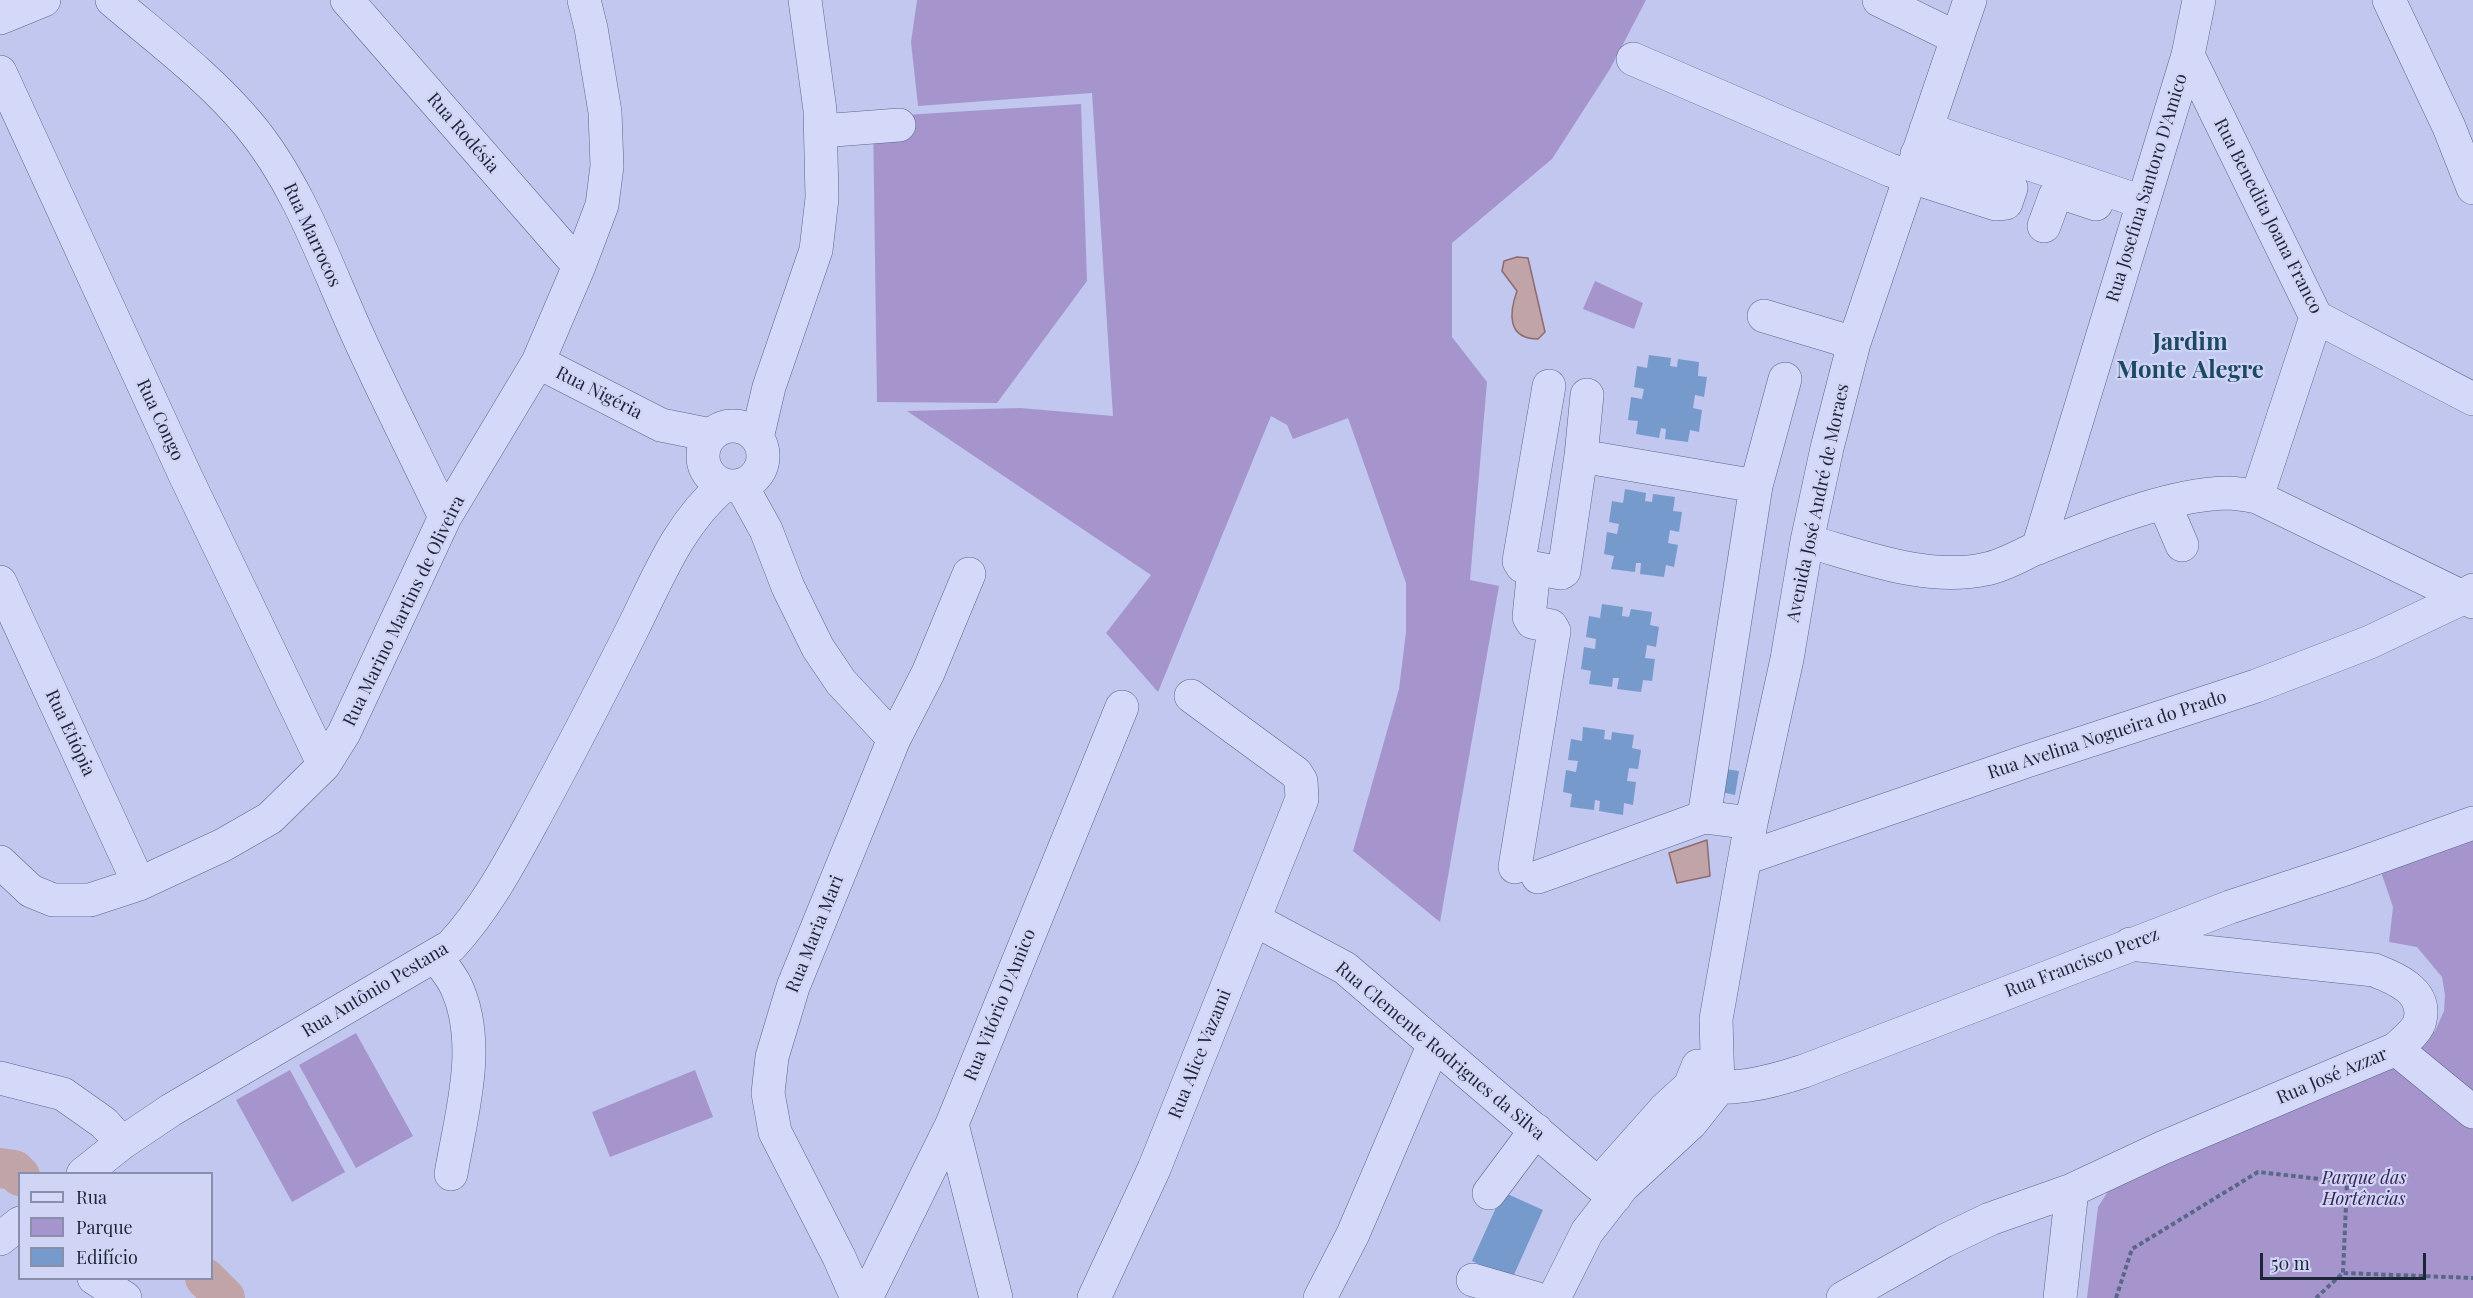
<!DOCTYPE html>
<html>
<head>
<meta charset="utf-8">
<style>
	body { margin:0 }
	#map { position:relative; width:2473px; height:1298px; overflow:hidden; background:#c1c7ee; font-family:"Playfair Display",serif }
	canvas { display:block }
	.legend { position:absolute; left:18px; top:1172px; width:195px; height:108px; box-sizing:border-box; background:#d1d5f5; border:2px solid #898fa9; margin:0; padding:8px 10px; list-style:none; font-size:18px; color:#1d2637 }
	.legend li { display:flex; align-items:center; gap:12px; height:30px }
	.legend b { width:30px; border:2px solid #898fa9 }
	.scale { position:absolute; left:2260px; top:1253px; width:166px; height:27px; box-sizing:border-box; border:3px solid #1d2637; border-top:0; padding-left:8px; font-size:18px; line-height:21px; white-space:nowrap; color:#1d2637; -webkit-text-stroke:4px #d1d5f5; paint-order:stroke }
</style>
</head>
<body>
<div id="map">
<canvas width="2473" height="1298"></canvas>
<ul class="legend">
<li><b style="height:8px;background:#d5d9f9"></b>Rua</li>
<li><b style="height:16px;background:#a595cc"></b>Parque</li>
<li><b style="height:16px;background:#779acc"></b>Edifício</li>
</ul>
<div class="scale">50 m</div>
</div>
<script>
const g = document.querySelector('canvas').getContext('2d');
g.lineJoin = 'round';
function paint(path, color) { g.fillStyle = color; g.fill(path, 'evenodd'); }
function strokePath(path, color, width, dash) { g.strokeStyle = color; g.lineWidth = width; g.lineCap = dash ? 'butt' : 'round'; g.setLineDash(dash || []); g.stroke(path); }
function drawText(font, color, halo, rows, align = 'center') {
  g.font = font + ' "Playfair Display",serif'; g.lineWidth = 4.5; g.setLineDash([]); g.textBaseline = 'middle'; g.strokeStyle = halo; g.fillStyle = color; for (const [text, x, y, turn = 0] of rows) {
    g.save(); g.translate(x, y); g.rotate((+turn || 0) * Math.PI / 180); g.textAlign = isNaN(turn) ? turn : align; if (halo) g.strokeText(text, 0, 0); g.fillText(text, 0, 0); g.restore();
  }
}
paint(new Path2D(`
	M917 0H1646L1610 69 1552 159 1452 243V337L1487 382 1470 580 1499 586 1440 922 1353 851 1399 689 1406 632V583L1348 418 1293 439 1287 425 1271 416 1158 692 1106 633 1151 575 907 411 1020 408 1113 416 1092 93 918 106 911 42Z
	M1081 104 1087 281 997 403 877 402 873 117Z
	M1595 281 1643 303 1634 329 1583 309Z
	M2473 839V1298H2087L2098 1207 2112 1185 2406 1048 2435 1031 2444 1011 2445 995 2442 977 2417 947 2389 942 2393 907 2381 872Z
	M356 1033 413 1136 356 1168 299 1065Z
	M290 1070 345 1172 292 1202 236 1100Z
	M695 1070 713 1117 610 1157 592 1112Z`), '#a595cc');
const water = new Path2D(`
	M1517 257 1528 258 1545 332 1538 339C1507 339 1509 313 1517 291L1502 271 1504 261Z
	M1707 840 1710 876 1677 883 1669 853Z`);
paint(water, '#c0a4a7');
strokePath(water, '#8e6b6e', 1.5);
strokePath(new Path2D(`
	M0 1168 14 1170 20 1176
	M205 1278 225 1298`), '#c0a4a7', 40);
paint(new Path2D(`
	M1649 355 1671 358 1670 366 1677 367 1678 359 1699 362 1698 376 1707 377 1704 397 1695 395 1693 408 1702 410 1699 432 1690 430 1688 442 1665 439 1666 429 1661 428 1659 438 1636 434 1638 421 1628 420 1631 397 1642 399 1644 389 1634 387 1637 366 1647 368Z
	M1625 489 1646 493 1645 501 1652 502 1653 494 1675 497 1673 511 1682 512 1679 532 1670 530 1668 543 1678 545 1674 567 1666 565 1664 577 1640 574 1641 563H1636L1635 572 1611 569 1614 556 1604 554 1607 532 1617 534 1619 524 1609 522 1612 501 1623 503Z
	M1602 604 1623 607 1622 616 1629 617 1631 609 1652 612 1650 625 1659 627 1656 647 1647 645 1645 658 1655 659 1652 681 1643 680 1641 692 1617 689 1619 678H1613L1612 687 1589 684 1591 671 1581 669 1584 647 1595 649 1596 639 1586 637 1589 616 1600 618Z
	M1583 727 1605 730 1604 739 1611 740 1612 732 1634 735 1632 748 1641 750 1638 769 1629 768 1627 781 1636 782 1633 805 1624 803 1623 815 1599 811 1600 801 1595 800 1594 810 1570 807 1572 794 1563 792 1566 770 1576 772 1578 761 1568 760 1571 739 1582 741Z
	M1725 769 1739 771 1735 795 1721 792Z
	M1503 1192 1543 1210 1512 1279 1472 1261Z`), '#779acc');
const minor = new Path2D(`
	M112 0C159 40 209 77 249 125 300 186 326 266 359 338 386 398 417 458 445 517
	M347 0 579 266
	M1879 0 1957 38
	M2389 0 2449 127 2473 188
	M0 18 44 0
	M2188 55 2316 317 2473 399
	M1633 59 1890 170 1996 204 2006 203 2011 188 2005 181 1917 154
	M0 72 185 475 324 765
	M1926 129 2142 202
	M821 131 899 125
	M2044 226 2055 196 2063 193 2096 204
	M1764 316 1854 343
	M538 362 661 425 711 435
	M703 456a30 30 0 1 1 60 0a30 30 0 1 1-60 0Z
	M757 438 769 387 816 250 822 198 820 110 805 0
	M1581 456 1587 395
	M741 485 766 530 788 587 818 648 841 682 894 739
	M2257 497 2316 317
	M2164 503 2182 545
	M1807 541C1864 557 1927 582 1986 569 2003 566 2021 555 2037 548 2093 526 2165 495 2226 493 2236 493 2247 495 2257 497L2473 602
	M2038 548 2188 55 2199 0
	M1534 568 1522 566 1519 561 1549 386
	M0 582 139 884
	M1704 817 1756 486 1785 379
	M1746 858 2030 760 2256 686 2370 642 2463 598 2473 590
	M0 862 31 891 53 900H90L139 884 223 845 270 818 324 765 344 733 445 517 538 362 579 266 602 205 607 166 605 112 591 28 584 0
	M1515 867 1554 631 1551 626 1532 622 1529 617 1534 568 1561 573 1564 571 1581 456 1756 486
	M1538 877 1704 817 1751 823
	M1255 920 1345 968 1598 1184 1615 1197
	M435 956C442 965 451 975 456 986 483 1044 461 1115 451 1174
	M2396 1049 2473 1112
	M0 1078 63 1094 104 1123 122 1143
	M1690 1086C1732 1091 1765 1084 1804 1071L2230 907 2348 868 2473 823
	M952 1124 996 1298
	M83 1174 122 1143 171 1110 451 946C487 907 512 859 537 813 570 752 601 692 632 630 659 576 677 526 724 485
	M1601 1181 1665 1109 1690 1086 1698 1066
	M1489 1193 1536 1130
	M0 1239 20 1223
	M94 1278 125 1298
	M1473 1280 1535 1298
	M857 1298 839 1257 775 1132 768 1093 772 1057 793 987 894 739 928 673 969 574
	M866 1298 952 1124 1122 707
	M1094 1298 1154 1169 1302 799 1301 781 1296 773 1191 696
	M1320 1298 1353 1234 1434 1044
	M1554 1298 1587 1232 1622 1187 1691 1123 1718 1089 1716 1019 1751 823 1787 659 1807 541 1827 448 1854 343 1970 0
	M1843 1298 1944 1241 1990 1219 2072 1190 2162 1148 2396 1049C2404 1041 2418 1031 2420 1020 2427 991 2395 978 2374 970L2130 944
	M2060 1298 2072 1190`);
strokePath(minor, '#596788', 34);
strokePath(new Path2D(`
	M2116 1298 2132 1249 2258 1172 2347 1182 2343 1273
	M2316 1298 2343 1273 2473 1278`), '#596788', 4, [4.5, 3]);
strokePath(minor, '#d5d9f9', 33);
drawText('18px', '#1d2637', '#d1d5f5', [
	["Rua Rodésia",463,133,49],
	["Rua Josefina Santoro D'Amico",2147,188,-73],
	["Rua Benedita Joana Franco",2268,216,63],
	["Rua Marrocos",312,235,65],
	["Rua Nigéria",599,393,27],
	["Rua Congo",160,420,65],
	["Avenida José André de Moraes",1818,503,-78],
	["Rua Marino Martins de Oliveira",404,611,-64],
	["Rua Etiópia",70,733,65],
	["Rua Avelina Nogueira do Prado",2107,735,-18],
	["Rua Maria Mari",815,934,-68],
	["Rua Francisco Perez",2082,963,-21],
	["Rua Antônio Pestana",375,990,-31],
	["Rua Vitório D'Amico",1000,1005,-68],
	["Rua Clemente Rodrigues da Silva",1440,1051,40],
	["Rua Alice Vazami",1200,1054,-68],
	["Rua José Azzar",2332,1076,-23]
]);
drawText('italic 18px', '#382454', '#d1d5f5', [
	["Parque das",2364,1178],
	["Hortências",2364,1199]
]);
drawText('bold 24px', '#1c4964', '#d1d5f5', [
	["Jardim",2190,343],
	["Monte Alegre",2190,371]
]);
</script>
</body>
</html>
